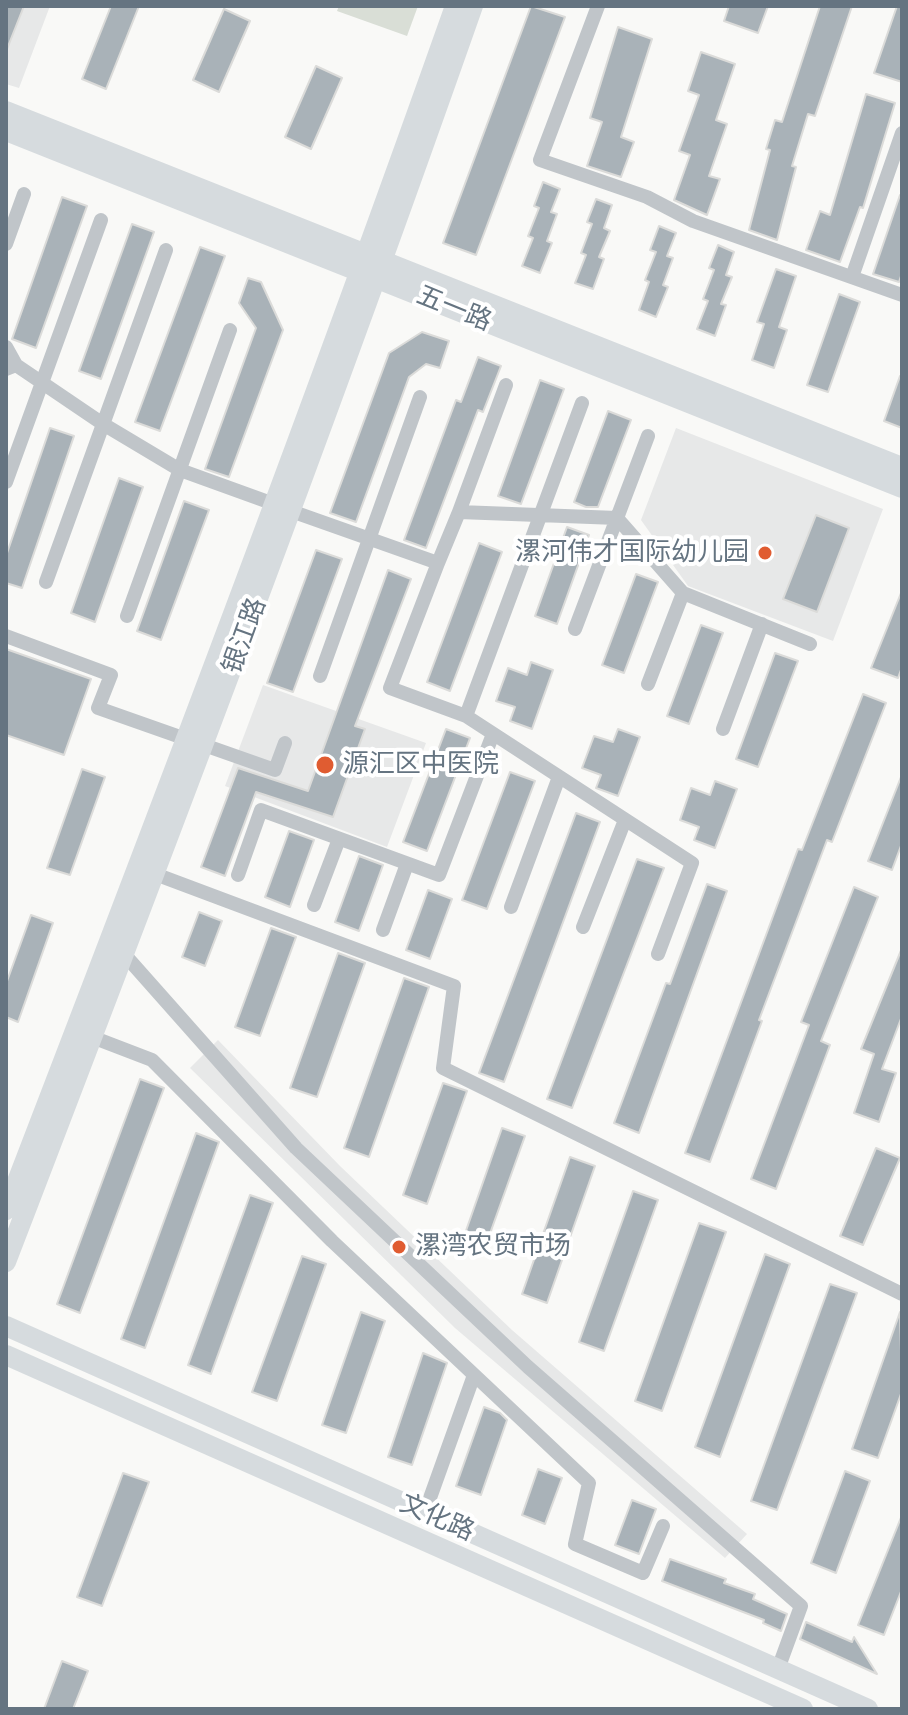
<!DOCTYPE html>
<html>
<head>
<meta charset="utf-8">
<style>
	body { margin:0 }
	#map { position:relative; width:908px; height:1715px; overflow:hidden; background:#f9f9f7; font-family:Karla,sans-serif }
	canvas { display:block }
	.frame { position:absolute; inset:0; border:8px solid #657481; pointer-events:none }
</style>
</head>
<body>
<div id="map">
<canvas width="908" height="1715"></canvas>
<div class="frame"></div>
</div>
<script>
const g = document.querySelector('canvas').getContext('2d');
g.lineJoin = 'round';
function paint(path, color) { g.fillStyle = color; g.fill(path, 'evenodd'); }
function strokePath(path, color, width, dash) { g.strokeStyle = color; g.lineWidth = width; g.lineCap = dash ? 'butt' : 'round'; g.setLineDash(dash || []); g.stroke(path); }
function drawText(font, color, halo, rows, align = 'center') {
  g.font = font + ' Karla,"Noto Sans SC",sans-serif'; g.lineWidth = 8; g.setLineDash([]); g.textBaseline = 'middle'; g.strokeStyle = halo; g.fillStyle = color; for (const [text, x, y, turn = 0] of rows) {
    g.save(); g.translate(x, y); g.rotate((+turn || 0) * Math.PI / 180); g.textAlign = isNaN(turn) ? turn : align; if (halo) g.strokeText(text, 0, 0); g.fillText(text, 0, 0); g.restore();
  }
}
paint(new Path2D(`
	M6 6H50L19 88 6 84Z
	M676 428 883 509 833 641 688 586 641 520Z
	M263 685 426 743 387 847 225 786Z
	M218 1040 340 1166 512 1330 747 1534 725 1558 455 1328 190 1068Z`), '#e7e8e8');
paint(new Path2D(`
	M339 6H418L407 36 337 11Z`), '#d9ded6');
const building = new Path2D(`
	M6 6H24L7 49H6Z
	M111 6H139L106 89 82 79Z
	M531 6 565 17 476 255 443 243Z
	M729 6H768L758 33 724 21Z
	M820 6H852L815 116 808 114 792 166 796 167 777 240 749 230 770 150 766 149 775 120 782 122Z
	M897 6H902V82L874 73Z
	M224 9 250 21 219 92 193 80Z
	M618 27 652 39 621 137 634 142 621 177 587 166 602 122 590 118Z
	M701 52 735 64 716 120 727 124 709 176 720 179 707 215 674 200 690 155 679 151 699 95 688 91Z
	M316 66 342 78 311 149 285 137Z
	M866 94 895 103 863 208 860 207 840 262 806 250 820 211 830 215Z
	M543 182 560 189 551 212 557 214 547 241 552 243 540 273 522 266 533 238 528 236 539 208 534 206Z
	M900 195H902V273L899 282 873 274Z
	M62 197 87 206 36 348 12 339Z
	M596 199 612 205 604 228 610 231 599 257 604 259 593 289 575 283 586 255 581 253 592 224 587 222Z
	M132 224 154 232 101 379 79 371Z
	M659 226 676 233 667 256 673 258 663 285 668 287 656 317 639 310 649 282 645 280 656 252 650 250Z
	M718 245 734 252 726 275 732 277 721 304 726 305 715 336 697 329 708 301 703 299 714 270 709 268Z
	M200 247 225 256 160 431 135 422Z
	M776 269 796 276 779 327 787 330 774 368 752 360 764 324 757 322Z
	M248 278 261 282 283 330 229 477 205 469 256 328 239 303Z
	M839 294 860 302 828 392 807 385Z
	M422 332 449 341 440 368 426 364 409 377 356 522 330 513 389 353Z
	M478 357 501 366 483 412 478 410 426 548 404 540 456 400 461 402Z
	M900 376 902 377V428L884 421Z
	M540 380 564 389 521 504 498 496Z
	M608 411 631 420 598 507H586L574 502Z
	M50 428 74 436 22 588 6 583V556Z
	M119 478 143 487 95 622 71 613Z
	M184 501 209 510 161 640 137 631Z
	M816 515 849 528 817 612 783 599Z
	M567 527 589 535 557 624 535 616Z
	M479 543 502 552 450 691 427 682Z
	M316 550 342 559 293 692 267 683Z
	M388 570 411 579 355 726 365 729 333 817 256 792 225 876 201 867 238 768 308 791Z
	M636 574 658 582 624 673 602 665Z
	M901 593 902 667 898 678 871 668Z
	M701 625 723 633 689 724 667 716Z
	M6 649 91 679 64 755 6 735Z
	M775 653 798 661 758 767 736 759Z
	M531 662 553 670 532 729 510 721 515 707 496 701 508 668 527 675Z
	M863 694 886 703 832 842 827 840 759 1020 762 1021 710 1162 685 1153 798 849 802 850Z
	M446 729 470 738 427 851 403 842Z
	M618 729 640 737 618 796 596 788 601 775 582 768 594 736 613 742Z
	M82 769 105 777 70 875 47 868Z
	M510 772 535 781 487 909 462 900Z
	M901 777 902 843 892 870 868 861Z
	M715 781 737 789 715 848 694 840 699 827 680 820 691 788 710 795Z
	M576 813 600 822 504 1082 479 1073Z
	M289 831 314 840 290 907 265 897Z
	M359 856 383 865 359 931 335 922Z
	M637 859 664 868 572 1108 547 1099Z
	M707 884 727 891 639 1133 614 1123 666 983 670 984Z
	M854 887 878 897 821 1041 830 1045 776 1189 751 1179 809 1025 801 1022Z
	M428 890 452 899 430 959 406 950Z
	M199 912 222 921 205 966 182 957Z
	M31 915 53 923 18 1022 6 1017V984Z
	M271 928 296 937 260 1036 235 1027Z
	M902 948V1016L882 1069 896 1073 879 1122 854 1113 874 1054 861 1049Z
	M338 953 365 963 317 1097 290 1088Z
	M404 978 429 987 369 1157 344 1148Z
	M140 1079 164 1088 80 1313 57 1304Z
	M443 1083 467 1091 427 1204 403 1195Z
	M502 1128 525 1136 483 1253 461 1245Z
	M196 1133 219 1142 145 1348 121 1339Z
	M876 1148 900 1158 863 1245 840 1236Z
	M570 1157 595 1166 547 1303 522 1294Z
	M633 1191 658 1200 604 1351 579 1342Z
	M250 1195 273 1203 211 1374 188 1365Z
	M699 1223 726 1232 662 1411 635 1401Z
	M765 1254 790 1264 720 1457 695 1447Z
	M302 1256 326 1264 277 1401 252 1392Z
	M830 1284 857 1293 777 1510 751 1501Z
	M361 1312 385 1321 346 1433 322 1425Z
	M900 1312 902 1391 878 1458 852 1449Z
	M423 1353 447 1363 412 1465 388 1457Z
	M484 1407 500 1413 507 1420 481 1495 456 1486Z
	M538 1469 562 1478 545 1524 522 1515Z
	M845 1471 870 1481 836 1573 811 1563Z
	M123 1473 149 1482 102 1606 77 1597Z
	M632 1500 656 1509 639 1554 615 1545Z
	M902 1515V1589L884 1635 858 1625Z
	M670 1559 726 1579 724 1583 755 1594 753 1599 787 1614 781 1631 763 1623 764 1620 662 1581Z
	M806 1622 852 1642 854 1637 877 1674 800 1639Z
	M62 1661 88 1671 73 1709H44Z`);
paint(building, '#a9b2b8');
strokePath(building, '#dbdbd9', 2);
strokePath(new Path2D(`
	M598 6 540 160 647 197 693 221 902 295
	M6 244 24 194
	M852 277 902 133
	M6 347 16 365
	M6 369 16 365 103 424 180 470 274 504
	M6 482 101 220
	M291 511 438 563 459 512 617 518 683 593 810 644
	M459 512 506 385
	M438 563 390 688 466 716 692 863 658 954
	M46 582 166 250
	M127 616 230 330
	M575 629 648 436
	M6 636 111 675 98 708 186 739
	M320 676 420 397
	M648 684 683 593
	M466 716 582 403
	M723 729 762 624
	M204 745 275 770 285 743
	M155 874 454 986 443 1068 902 1294
	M238 875 261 810 439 875 493 734
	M314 905 339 839
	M511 907 559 777
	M583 927 625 820
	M383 930 407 864
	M124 954 296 1148 528 1367 801 1606 778 1669
	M92 1037 152 1060 332 1241 589 1483 575 1544 643 1573 663 1526
	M425 1512 474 1375`), '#c0c5c9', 14);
strokePath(new Path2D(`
	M6 111 902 467
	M6 131 902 488
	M6 1210C160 810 312 410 455 6
	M6 1262C166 845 325 428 473 6
	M6 1326 868 1709
	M6 1355 803 1709`), '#d6dbde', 20);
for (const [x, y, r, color] of [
	[765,553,8,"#e05c31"],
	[325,765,10,"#e05c31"],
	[399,1247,8,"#e05c31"]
]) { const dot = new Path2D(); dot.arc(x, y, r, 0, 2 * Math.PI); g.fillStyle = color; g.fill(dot); strokePath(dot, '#fff', 3); }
drawText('26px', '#657481', '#fff', [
	["五一路",454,309,22],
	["银江路",245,636,-70],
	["文化路",437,1518,24]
]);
drawText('26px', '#657481', '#fff', [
	["漯河伟才国际幼儿园",749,553,"right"],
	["源汇区中医院",343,765],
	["漯湾农贸市场",415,1247]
], 'left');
</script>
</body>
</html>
